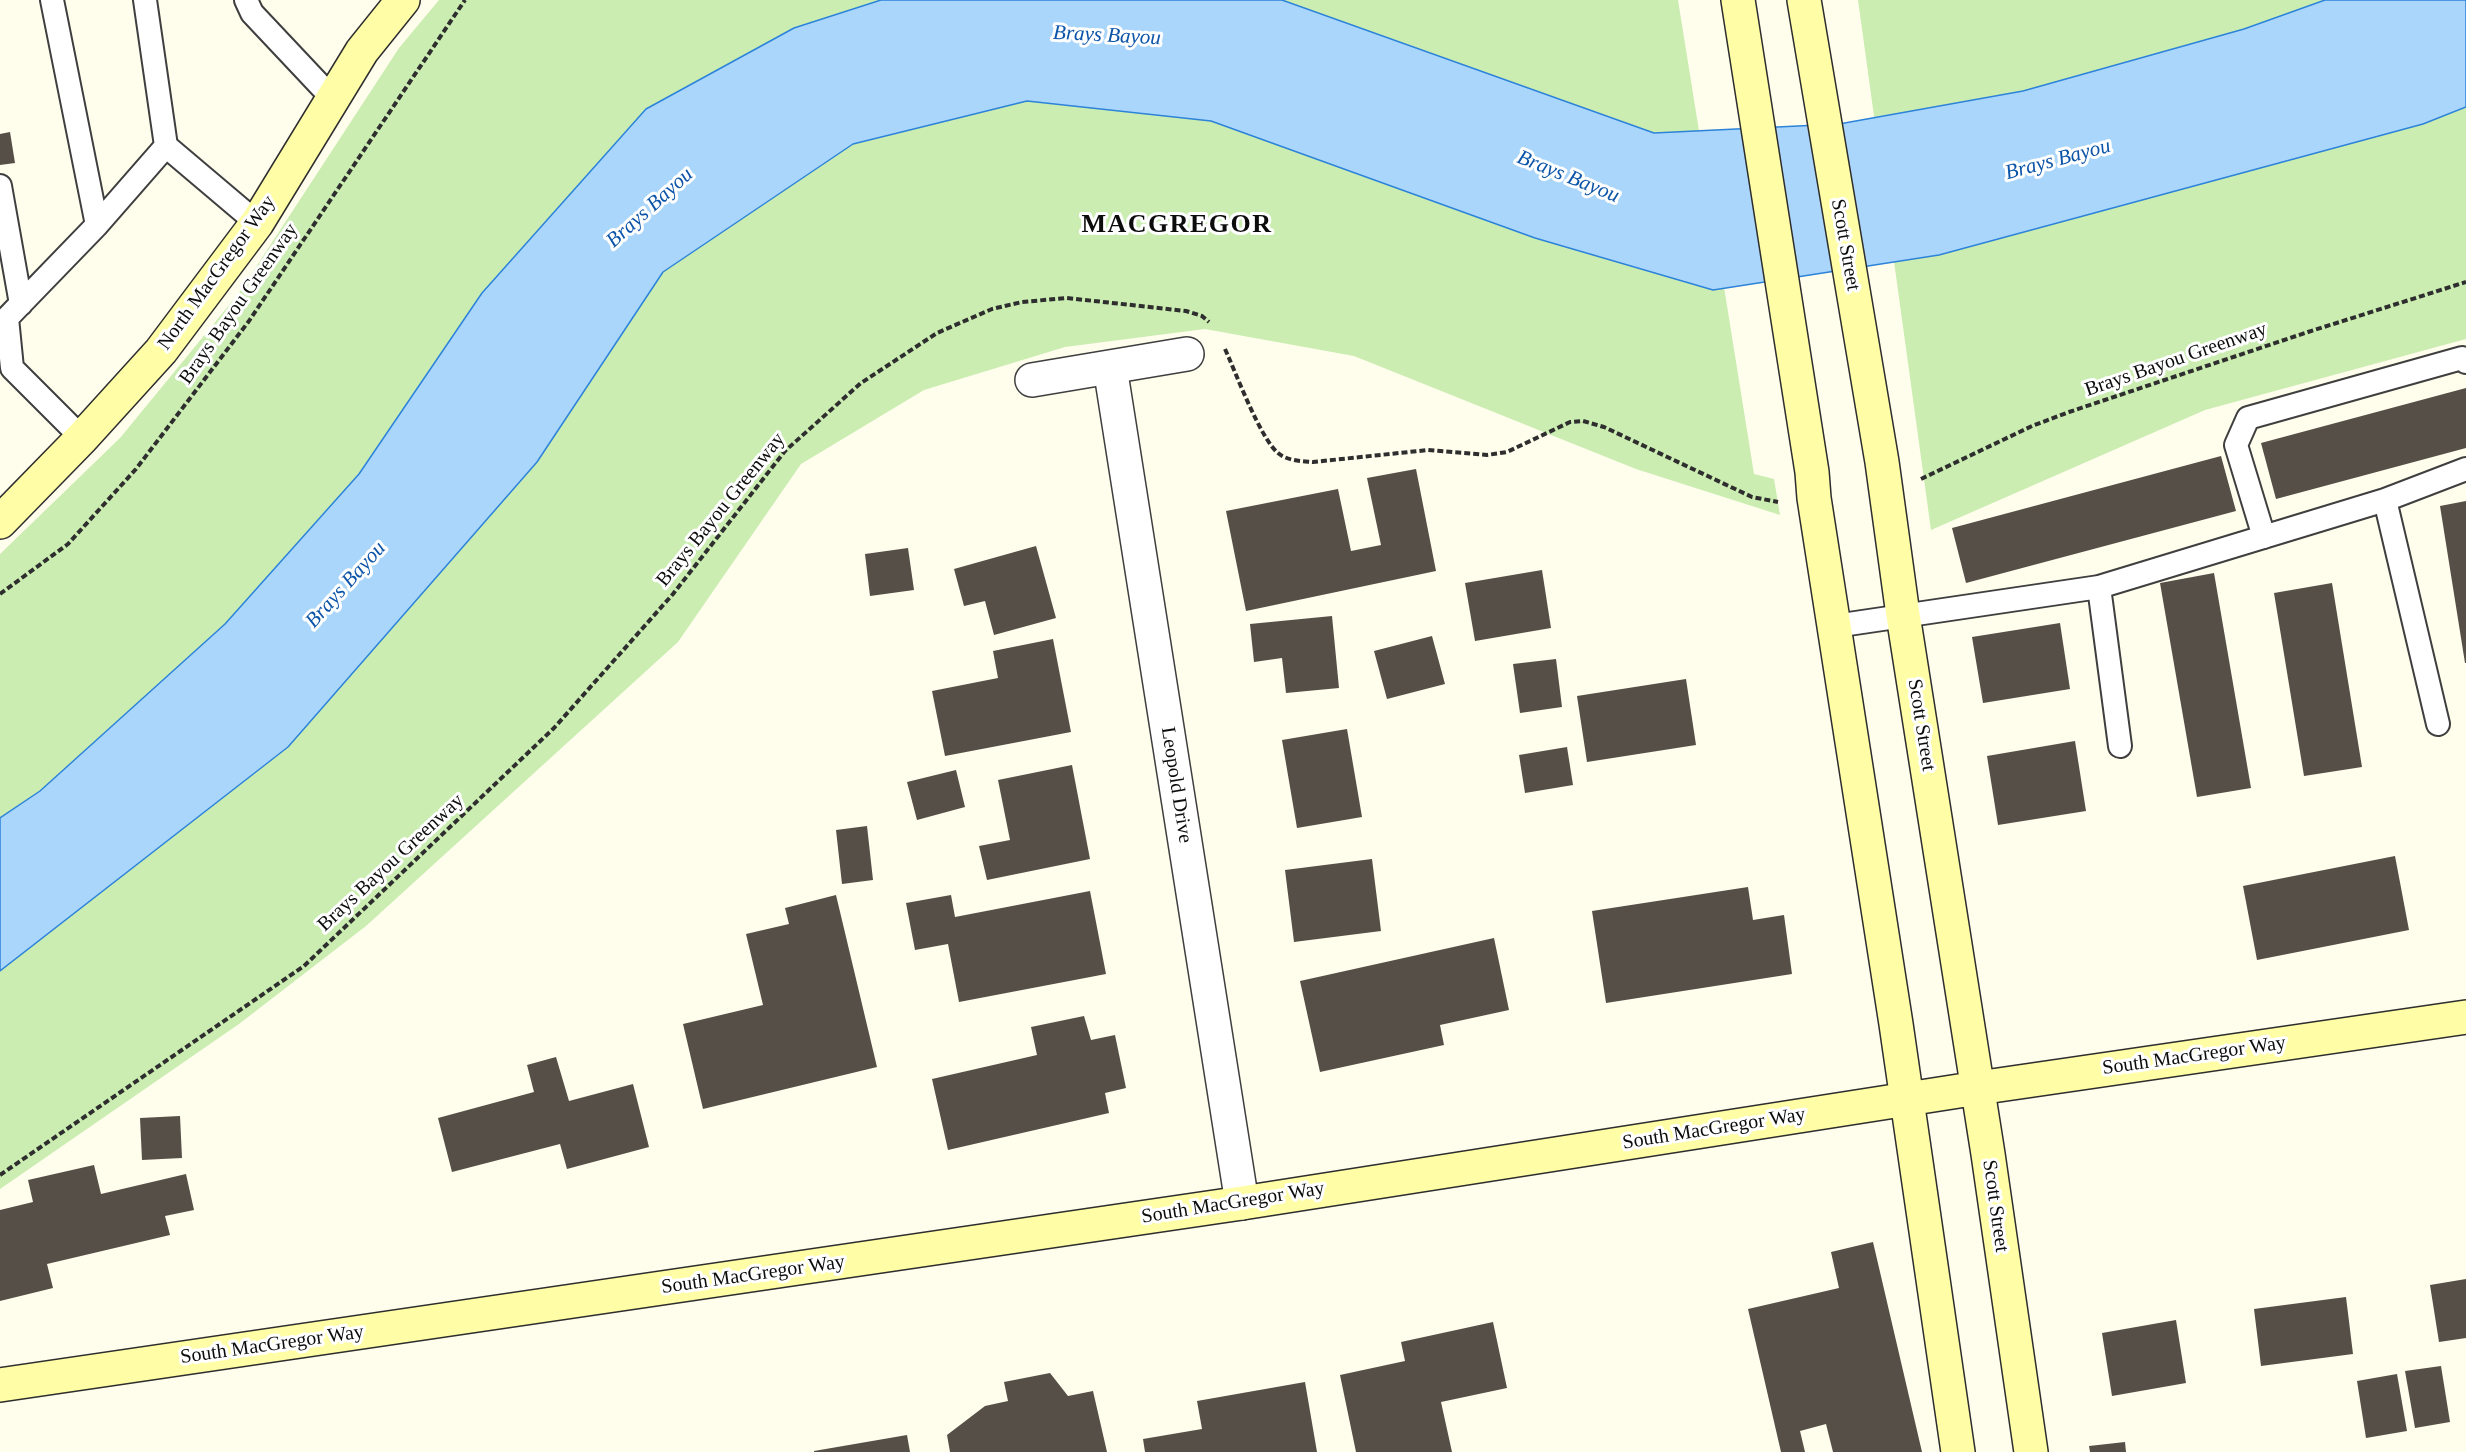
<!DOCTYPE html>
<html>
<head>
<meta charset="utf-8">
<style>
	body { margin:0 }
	canvas { display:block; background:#fffdec }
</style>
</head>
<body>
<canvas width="2466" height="1452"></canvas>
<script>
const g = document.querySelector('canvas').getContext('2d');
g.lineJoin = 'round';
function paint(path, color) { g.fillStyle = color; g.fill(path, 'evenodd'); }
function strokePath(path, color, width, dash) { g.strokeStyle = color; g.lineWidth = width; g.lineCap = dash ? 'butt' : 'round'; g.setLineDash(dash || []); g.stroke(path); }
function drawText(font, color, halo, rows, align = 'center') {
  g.font = font + ' "Times New Roman",serif'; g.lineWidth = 6; g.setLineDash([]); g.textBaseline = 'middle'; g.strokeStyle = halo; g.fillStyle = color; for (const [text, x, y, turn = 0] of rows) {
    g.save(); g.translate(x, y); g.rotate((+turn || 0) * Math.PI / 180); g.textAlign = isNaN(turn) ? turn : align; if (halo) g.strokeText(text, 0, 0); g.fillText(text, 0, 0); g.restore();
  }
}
paint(new Path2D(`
	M439 0H1678L1754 474 1774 479 1780 515 1636 469 1354 356 1205 329 1065 347 924 390 801 464 678 642 366 926 239 1024 0 1189V554L120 438 239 293 399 48Z
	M1858 0H2466V339L2205 410 1931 530Z`), '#cbedb2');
const water = new Path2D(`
	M881 0H1282L1654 133 1839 124 2023 91 2244 29 2325 0H2466V107L2423 124 1939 255 1713 290 1535 238 1211 121 1027 101 853 144 663 272 537 462 288 747 0 971V818L40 791 225 624 359 474 482 293 646 109 794 28Z`);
paint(water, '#abd6fb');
strokePath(water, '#2c83d9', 1.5);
paint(new Path2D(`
	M10 132 15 163 0 165V134Z
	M2466 388V448L2276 499 2261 443Z
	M2221 456 2236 511 1966 583 1952 528Z
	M1416 469 1436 571 1246 611 1226 511 1338 489 1351 551 1381 545 1367 478Z
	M2466 501V663H2465L2440 506Z
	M1036 546 1056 618 994 635 985 601 964 606 954 569Z
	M908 548 914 590 870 596 865 554Z
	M1542 570 1551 628 1475 641 1465 583Z
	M2214 573 2251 788 2197 797 2160 583Z
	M2332 583 2362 767 2304 776 2274 593Z
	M1332 616 1339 688 1286 693 1282 658 1254 662 1250 624Z
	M2060 623 2070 689 1983 703 1972 637Z
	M1432 636 1445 684 1387 699 1374 651Z
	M1053 639 1071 732 945 756 932 691 998 678 993 651Z
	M1556 659 1562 707 1520 713 1513 664Z
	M1686 679 1696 745 1587 762 1577 696Z
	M1347 729 1362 817 1297 828 1282 740Z
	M2075 741 2086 811 1998 825 1987 756Z
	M1567 747 1573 785 1525 793 1519 755Z
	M1072 765 1090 859 987 880 979 846 1010 840 998 780Z
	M956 770 965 807 917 820 907 782Z
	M867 826 873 880 842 884 836 830Z
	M2395 856 2409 930 2257 960 2243 886Z
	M1372 859 1381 931 1294 942 1285 870Z
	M1748 887 1753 920 1784 915 1792 974 1606 1003 1592 911Z
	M1090 891 1106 974 959 1002 948 944 915 950 906 903 951 895 955 917Z
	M836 895 877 1067 703 1109 683 1024 763 1005 746 934 789 924 785 908Z
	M1494 938 1509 1010 1440 1025 1444 1045 1320 1072 1300 981Z
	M1084 1016 1091 1040 1115 1035 1126 1088 1105 1093 1109 1113 948 1150 932 1079 1037 1055 1031 1027Z
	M556 1057 569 1101 633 1084 649 1147 567 1169 560 1144 452 1172 438 1118 534 1092 527 1065Z
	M180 1116 182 1158 142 1160 140 1118Z
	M94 1165 101 1194 186 1174 194 1210 165 1216 170 1235 47 1264 53 1288 0 1301V1210L33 1202 28 1180Z
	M1873 1242 1922 1452H1833L1826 1424 1800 1431 1805 1452H1781L1748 1309 1839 1288 1831 1252Z
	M2466 1279V1338L2439 1342 2430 1285Z
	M2346 1297 2353 1354 2261 1366 2254 1309Z
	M2176 1320 2186 1383 2112 1396 2102 1333Z
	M1493 1322 1507 1388 1441 1402 1452 1452H1356L1340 1375 1405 1361 1401 1342Z
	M2441 1366 2450 1422 2415 1428 2405 1371Z
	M1050 1373 1068 1396 1093 1391 1107 1452H950L947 1435 985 1406 1008 1401 1004 1382Z
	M2397 1374 2407 1431 2366 1438 2357 1381Z
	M1305 1382 1317 1452H1145L1143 1439 1202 1429 1197 1401Z
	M907 1435 910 1452H814V1451Z
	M2125 1442 2126 1452H2090L2089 1446Z`), '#564f48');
const lane = new Path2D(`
	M52 0 97 225
	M145 0 166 146 257 223
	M246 0 252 13 333 99
	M0 186 21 304
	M82 438 12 368 7 318 97 225 166 146
	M2385 500 2466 469
	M2264 537 2236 445 2248 418 2462 358 2466 362
	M2099 587 2120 746
	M1835 626 2099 587 2385 500 2438 724`);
const street = new Path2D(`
	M1110 367 1242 1203
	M1032 380 1187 354`);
const secondary = new Path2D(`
	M1738 0 1812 472 1814 498 1896 1024 1958 1452
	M1804 0 1882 462 1903 615 1988 1154 2031 1452
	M0 522 82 438 161 351 257 223 362 51 403 0
	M0 1385 1242 1203 1978 1088 2466 1017`);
strokePath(lane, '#3f3f3f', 26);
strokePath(street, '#3f3f3f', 36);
strokePath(secondary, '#2e2e2e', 36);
strokePath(new Path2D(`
	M1225 349C1236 373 1260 438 1278 453 1287 461 1302 461 1313 462L1428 450 1487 455 1507 452 1570 422 1583 421 1604 427 1752 497 1778 502
	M1921 479 2032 426 2069 412 2308 332 2466 282
	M0 594 68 544 136 469 249 321 465 0
	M0 1175 304 966 554 728 673 594 785 451 861 383 937 333 992 309 1022 302 1067 298 1186 311 1202 316 1209 322`), '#2e2e2e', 4, [6, 3]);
strokePath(lane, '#fff', 22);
strokePath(street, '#fff', 33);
strokePath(secondary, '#fffea7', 33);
drawText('20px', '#0c0c0c', '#fff', [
	["Scott Street",1845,245,80],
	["North MacGregor Way",217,273,-54],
	["Brays Bayou Greenway",239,304,-55],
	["Brays Bayou Greenway",2176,360,-19],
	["Brays Bayou Greenway",721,510,-51],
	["Scott Street",1921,725,81],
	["Leopold Drive",1176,785,81],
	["Brays Bayou Greenway",391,863,-43],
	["South MacGregor Way",2194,1056,-8],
	["South MacGregor Way",1714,1129,-9],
	["South MacGregor Way",1233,1203,-9],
	["Scott Street",1995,1206,82],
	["South MacGregor Way",753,1275,-8],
	["South MacGregor Way",272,1345,-8]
]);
drawText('italic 21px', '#0b54a8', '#fff', [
	["Brays Bayou",1107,36,3],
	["Brays Bayou",2058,160,-15],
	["Brays Bayou",1568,177,22],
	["Brays Bayou",650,208,-42],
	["Brays Bayou",346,585,-48]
]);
g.letterSpacing = '1.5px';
drawText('bold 26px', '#0c0c0c', '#fff', [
	["MACGREGOR",1177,225]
]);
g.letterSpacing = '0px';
</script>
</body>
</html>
